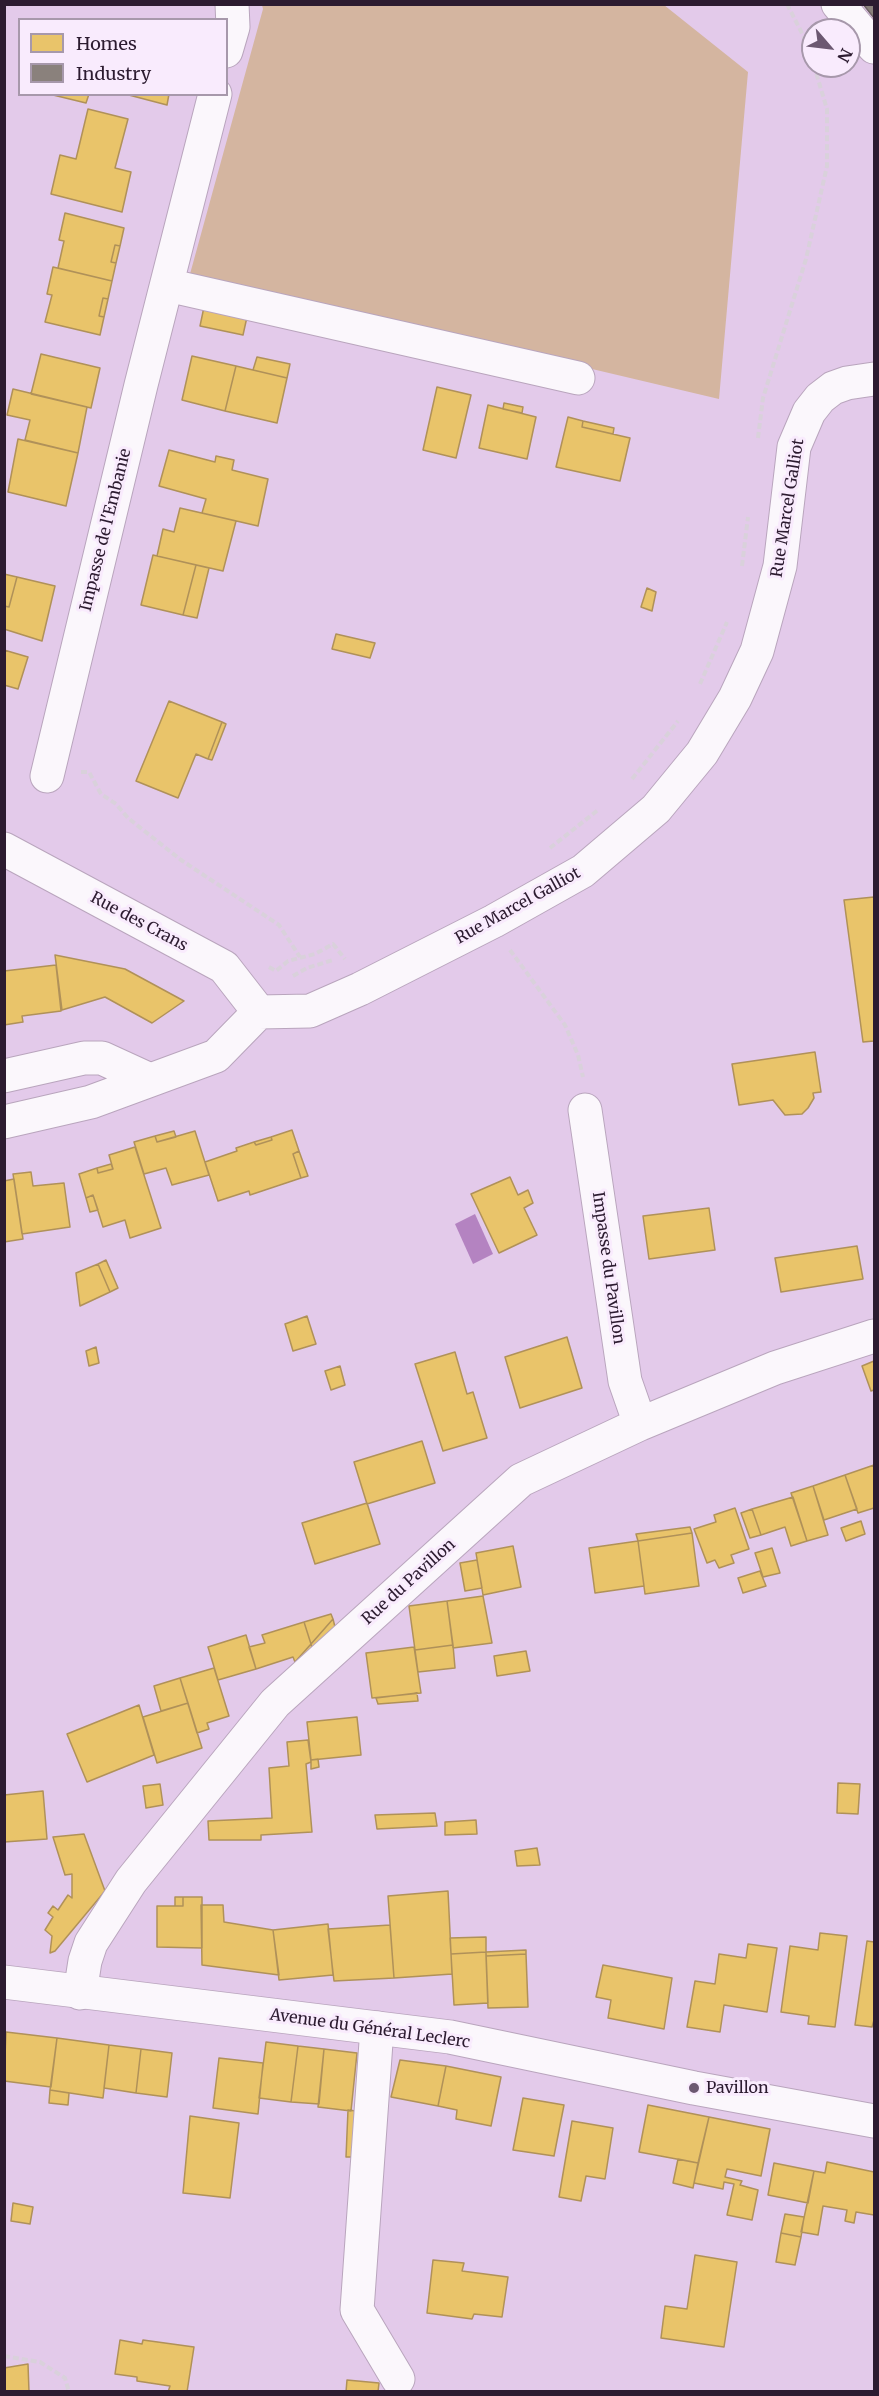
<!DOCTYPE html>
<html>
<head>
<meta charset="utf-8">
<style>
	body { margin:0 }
	#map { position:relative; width:879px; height:2396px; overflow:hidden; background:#e3caea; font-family:Merriweather,serif }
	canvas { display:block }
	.frame { position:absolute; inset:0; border:6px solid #2c1b30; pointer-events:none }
	.legend { position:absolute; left:18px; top:18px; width:210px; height:78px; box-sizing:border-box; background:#f9ebfd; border:2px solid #a798ab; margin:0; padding:8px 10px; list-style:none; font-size:18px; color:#2c1b30 }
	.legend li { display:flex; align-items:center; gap:12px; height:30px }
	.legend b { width:30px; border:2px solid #a798ab }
	.north { position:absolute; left:801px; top:18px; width:60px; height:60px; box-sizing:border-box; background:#f9ebfd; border:2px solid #a798ab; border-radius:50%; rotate:118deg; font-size:16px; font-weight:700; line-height:24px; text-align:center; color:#2c1b30 }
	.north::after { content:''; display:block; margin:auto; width:21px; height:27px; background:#6c5871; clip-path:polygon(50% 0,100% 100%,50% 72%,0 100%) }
</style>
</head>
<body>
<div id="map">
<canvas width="879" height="2396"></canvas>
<div class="frame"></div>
<ul class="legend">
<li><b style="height:16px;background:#e9c46a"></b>Homes</li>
<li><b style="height:16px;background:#8a817c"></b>Industry</li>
</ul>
<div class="north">N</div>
</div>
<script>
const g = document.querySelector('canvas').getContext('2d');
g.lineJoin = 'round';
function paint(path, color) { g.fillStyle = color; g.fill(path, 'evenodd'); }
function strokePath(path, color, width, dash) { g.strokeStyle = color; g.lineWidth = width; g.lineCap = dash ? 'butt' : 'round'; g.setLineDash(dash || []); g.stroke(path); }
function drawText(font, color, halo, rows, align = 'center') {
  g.font = font + ' Merriweather,serif'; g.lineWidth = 6; g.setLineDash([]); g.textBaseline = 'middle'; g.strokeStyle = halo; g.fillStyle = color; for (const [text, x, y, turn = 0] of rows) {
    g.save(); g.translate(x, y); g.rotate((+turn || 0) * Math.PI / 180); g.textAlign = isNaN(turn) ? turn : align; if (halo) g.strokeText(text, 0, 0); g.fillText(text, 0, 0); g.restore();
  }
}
paint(new Path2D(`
	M262 5H664L748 72 719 399 190 274 263 9Z`), '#d4b5a0');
paint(new Path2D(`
	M475 1214 493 1254 473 1264 455 1224Z`), '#b483c1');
const homes = new Path2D(`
	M49 94H89L86 103Z
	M125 94H169L167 105Z
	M88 109 128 119 115 168 131 172 122 212 51 194 60 155 76 159Z
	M65 213 124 228 120 246 115 245 111 262 116 263 112 281 58 268 64 241 59 240Z
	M115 245 120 246 116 263 111 262Z
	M53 267 112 281 108 299 103 298 99 316 104 317 100 335 45 322 52 295 47 294Z
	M103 298 108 299 104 317 99 316Z
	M204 307 247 317 243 335 200 326Z
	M41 354 100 368 91 408 31 394Z
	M192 356 236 366 225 411 182 400Z
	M257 357 290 364 287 378 253 370Z
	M236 366 287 378 277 423 225 411Z
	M437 387 471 395 456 458 423 450Z
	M13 389 87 407 78 453 25 440 30 420 7 415Z
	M504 403 523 407 522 413 503 409Z
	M488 405 536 417 527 459 479 448Z
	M568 417 583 421 582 427 630 438 620 481 556 467Z
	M583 421 614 428 613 434 582 427Z
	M18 439 78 453 66 506 8 492Z
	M169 450 215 462 216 456 234 460 232 470 268 479 258 526 202 513 206 499 159 486Z
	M180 508 236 521 223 571 157 556 163 529 174 532Z
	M153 555 196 565 183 615 141 605Z
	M196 565 209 568 197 618 183 615Z
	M4 574 17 577 9 607 4 606Z
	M17 577 55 586 42 641 4 629V606L9 607Z
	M647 588 656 592 652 611 641 607Z
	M336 634 375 643 370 658 332 649Z
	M4 650 28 657 18 689 4 685Z
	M169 701 222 722 208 759 196 754 178 798 136 781Z
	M222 722 226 724 212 760 208 759Z
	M874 897V1041L863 1042 844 900Z
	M55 955 125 969 184 1001 152 1023 105 997 62 1010Z
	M56 965 61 1011 22 1016 23 1022 4 1025V971Z
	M815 1052 821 1092 813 1093 814 1098 808 1108 802 1114 785 1115 773 1100 739 1105 732 1064Z
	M292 1130 299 1151 293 1154 301 1178 250 1195 249 1191 218 1201 205 1162 237 1151 236 1148 254 1142 256 1145 272 1140 271 1137Z
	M174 1131 176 1137 157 1142 155 1136Z
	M195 1131 209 1175 172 1185 166 1168 144 1174 134 1142 155 1136 157 1142Z
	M271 1137 272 1140 256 1145 254 1142Z
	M135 1147 161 1228 130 1238 125 1220 103 1227 93 1195 86 1198 79 1174 97 1168 98 1173 113 1169 109 1155Z
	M299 1151 308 1176 301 1178 293 1154Z
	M111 1164 113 1169 98 1173 97 1168Z
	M31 1172 33 1186 64 1183 70 1227 22 1234 13 1174Z
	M510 1177 518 1195 528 1190 533 1203 524 1208 537 1235 499 1253 471 1194Z
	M14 1179 23 1239 4 1242V1181Z
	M93 1195 98 1210 90 1212 86 1198Z
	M709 1208 715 1250 649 1259 643 1216Z
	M857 1246 863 1279 781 1292 775 1258Z
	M106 1260 118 1288 110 1292 98 1264Z
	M98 1264 110 1292 80 1306 76 1273Z
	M307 1316 316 1344 293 1351 285 1324Z
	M567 1337 582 1388 520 1408 505 1357Z
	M96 1347 99 1363 89 1366 86 1351Z
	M455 1352 467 1394 473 1392 487 1438 443 1451 415 1364Z
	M874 1361V1390L871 1391 862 1366Z
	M340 1366 345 1385 331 1390 325 1371Z
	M422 1441 435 1483 367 1504 354 1462Z
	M874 1465V1508L858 1513 845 1475Z
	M845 1475 857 1509 824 1520 813 1486Z
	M813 1486 828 1535 807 1541 791 1493Z
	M793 1497 807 1541 791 1546 785 1527 761 1535 752 1509Z
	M367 1503 380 1544 315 1564 302 1523Z
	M735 1508 749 1549 731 1555 734 1563 719 1568 715 1560 707 1563 694 1529 716 1522 714 1515Z
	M752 1509 761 1535 750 1538 741 1513Z
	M861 1521 865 1534 846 1541 841 1528Z
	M690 1527 692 1533 638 1541 636 1534Z
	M692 1533 699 1586 645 1594 638 1541Z
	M638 1541 644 1586 595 1593 589 1548Z
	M513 1546 521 1587 483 1595 476 1553Z
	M772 1548 780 1573 763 1577 755 1553Z
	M477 1560 482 1588 465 1591 460 1563Z
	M760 1571 766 1586 743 1593 738 1578Z
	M483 1596 492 1643 453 1648 447 1601Z
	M447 1601 453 1645 415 1650 409 1606Z
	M331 1614 333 1619 311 1644 304 1622Z
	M333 1619 336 1631 314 1655 311 1644Z
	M304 1622 311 1644 295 1662 293 1657 256 1669 249 1647 265 1643 262 1635Z
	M246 1635 256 1669 218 1680 208 1647Z
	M311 1644 314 1655 298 1672 295 1662Z
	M453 1645 455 1668 418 1672 415 1650Z
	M414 1647 421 1693 372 1698 366 1653Z
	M526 1651 530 1671 497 1676 494 1656Z
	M214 1668 229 1716 207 1723 209 1729 197 1733 180 1678Z
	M180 1678 188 1703 161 1711 154 1686Z
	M417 1693 418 1701 378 1704 376 1698Z
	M188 1703 202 1748 157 1763 143 1717Z
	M139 1705 154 1755 87 1782 67 1734Z
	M357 1717 361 1755 311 1760 307 1722Z
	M308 1740 311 1762 306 1764 312 1832 261 1835V1840H209L208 1821 272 1818 269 1768 289 1766 287 1742Z
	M318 1759 319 1767 311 1769V1760Z
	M838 1783 860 1784 858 1814 837 1813Z
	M160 1784 163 1805 146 1808 143 1786Z
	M43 1791 47 1839 4 1842V1795Z
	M435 1813 437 1826 377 1829 375 1815Z
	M476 1820 477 1834 445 1835V1822Z
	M84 1834 105 1891 55 1951 50 1953 52 1936 45 1930 53 1917 48 1913 53 1906 58 1910 68 1895 72 1898V1874L65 1875 53 1837Z
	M537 1848 540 1865 517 1866 515 1851Z
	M448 1891 452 1974 394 1978 388 1896Z
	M175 1897H183V1906H175Z
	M183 1897H202V1948L157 1947V1906H183Z
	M201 1905H223L224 1922 273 1930 279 1975 202 1965Z
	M328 1924 333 1975 279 1980 273 1930Z
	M390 1925 394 1978 334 1981 328 1929Z
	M820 1933 847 1936 835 2027 808 2024 809 2016 781 2012 790 1946 818 1950Z
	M486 1937V1952L451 1954 450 1938Z
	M867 1941 874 1942V2020L872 2027 855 2025Z
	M748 1944 777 1948 767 2012 724 2005 720 2032 687 2027 695 1981 715 1984 719 1954 746 1958Z
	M526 1950V1954L486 1956V1952Z
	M486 1952 488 2003 454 2005 451 1954Z
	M526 1954 528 2007 488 2008 486 1956Z
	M603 1965 672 1978 664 2029 608 2018 611 2000 596 1997Z
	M6 2032 57 2038 51 2087 4 2081Z
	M57 2038 109 2045 103 2098 50 2090Z
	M266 2042 298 2046 291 2102 259 2098Z
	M109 2045 141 2049 136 2093 104 2088Z
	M298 2046 324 2049 319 2104 291 2102Z
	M141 2049 172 2053 167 2097 136 2093Z
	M324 2049 357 2053 351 2111 318 2107Z
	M219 2058 263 2063 258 2114 213 2108Z
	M400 2060 446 2066 438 2106 391 2097Z
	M446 2066 501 2077 491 2126 456 2119 457 2110 438 2106Z
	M50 2090 69 2093 68 2105 49 2103Z
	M523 2098 564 2105 554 2156 513 2150Z
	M648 2105 709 2117 698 2163 639 2152Z
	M348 2110 356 2111 354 2157H346Z
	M190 2116 239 2123 230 2198 183 2193Z
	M709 2117 770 2129 761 2176 727 2169 725 2177 742 2181 740 2185 758 2190 752 2220 727 2215 734 2184 724 2182 723 2189 694 2183Z
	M572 2121 613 2128 605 2179 586 2176 581 2201 559 2197Z
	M678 2159 698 2163 693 2188 673 2183Z
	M827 2162 874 2172V2215L856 2212 854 2223 845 2221 847 2210 823 2206 818 2235 801 2232 814 2171 825 2173Z
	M774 2163 814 2171 808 2203 768 2195Z
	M13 2203 33 2207 30 2224 11 2221Z
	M785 2214 804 2217 801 2237 781 2233Z
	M781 2233 801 2237 795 2265 776 2262Z
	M695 2255 737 2262 724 2347 661 2338 665 2306 687 2309Z
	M433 2260 464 2263 462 2271 508 2277 502 2317 474 2314 472 2319 427 2313Z
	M120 2340 142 2344 143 2340 194 2347 187 2392H168L170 2386 137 2381V2377L115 2374Z
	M28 2364 29 2392H4V2368Z
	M347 2380 379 2383 378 2392H346Z`);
paint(homes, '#e9c46a');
strokePath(homes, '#b09159', 1.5);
const industry = new Path2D(`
	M863 4H874V18Z`);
paint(industry, '#8a817c');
strokePath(industry, '#6e6265', 1.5);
const minor = new Path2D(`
	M838 4 874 47
	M226 51 233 27 232 4
	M167 285 578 378
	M47 776 141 385 215 94
	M4 849 224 967 259 1012
	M259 1012 310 1011 360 989 494 921 583 871 656 809 702 753 735 698 757 651 780 566 794 447 809 412 820 398 833 388 847 383 874 379
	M4 1076 84 1058H102L150 1080
	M585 1110 625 1381 640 1424
	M4 1122 91 1102 216 1056 259 1012
	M80 1993 85 1961 91 1943 131 1881 275 1703 521 1480 640 1424 775 1368 874 1336
	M377 2028 357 2310 398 2379`);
const major = new Path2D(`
	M4 1982 450 2037 694 2088 874 2121`);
strokePath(minor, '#b9a5bd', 35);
strokePath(major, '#b9a5bd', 35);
strokePath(new Path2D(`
	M787 4 807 43 813 63
	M758 438 763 398 806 259 827 166V109L814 66
	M742 566 748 517
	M700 684 727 622
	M81 772H89L101 794 116 804 128 818 181 860 279 925 300 957
	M632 779 678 721
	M550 848 598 810
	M510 950 565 1025 578 1055 583 1077
	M269 967 276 971 288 961 315 954 333 944 345 959
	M293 976 307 968 333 960
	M4 2356 40 2362 65 2378 69 2392`), '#d9d1db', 4, [6, 3]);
strokePath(minor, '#fbf7fc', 33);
strokePath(major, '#fbf7fc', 33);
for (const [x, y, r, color] of [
	[694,2088,6,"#6c5871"]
]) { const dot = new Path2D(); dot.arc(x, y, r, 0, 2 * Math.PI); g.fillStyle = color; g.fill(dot); strokePath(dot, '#f9ebfd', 2); }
drawText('16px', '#2c1b30', '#f9ebfd', [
	["Rue Marcel Galliot",788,508,-81],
	["Impasse de l'Embanie",106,530,-76],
	["Rue Marcel Galliot",518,906,-29],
	["Rue des Crans",139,922,28],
	["Impasse du Pavillon",608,1268,82],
	["Rue du Pavillon",409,1582,-42],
	["Avenue du Général Leclerc",370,2029,8]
]);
drawText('16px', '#2c1b30', '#f9ebfd', [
	["Pavillon",706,2088]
], 'left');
</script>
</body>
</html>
